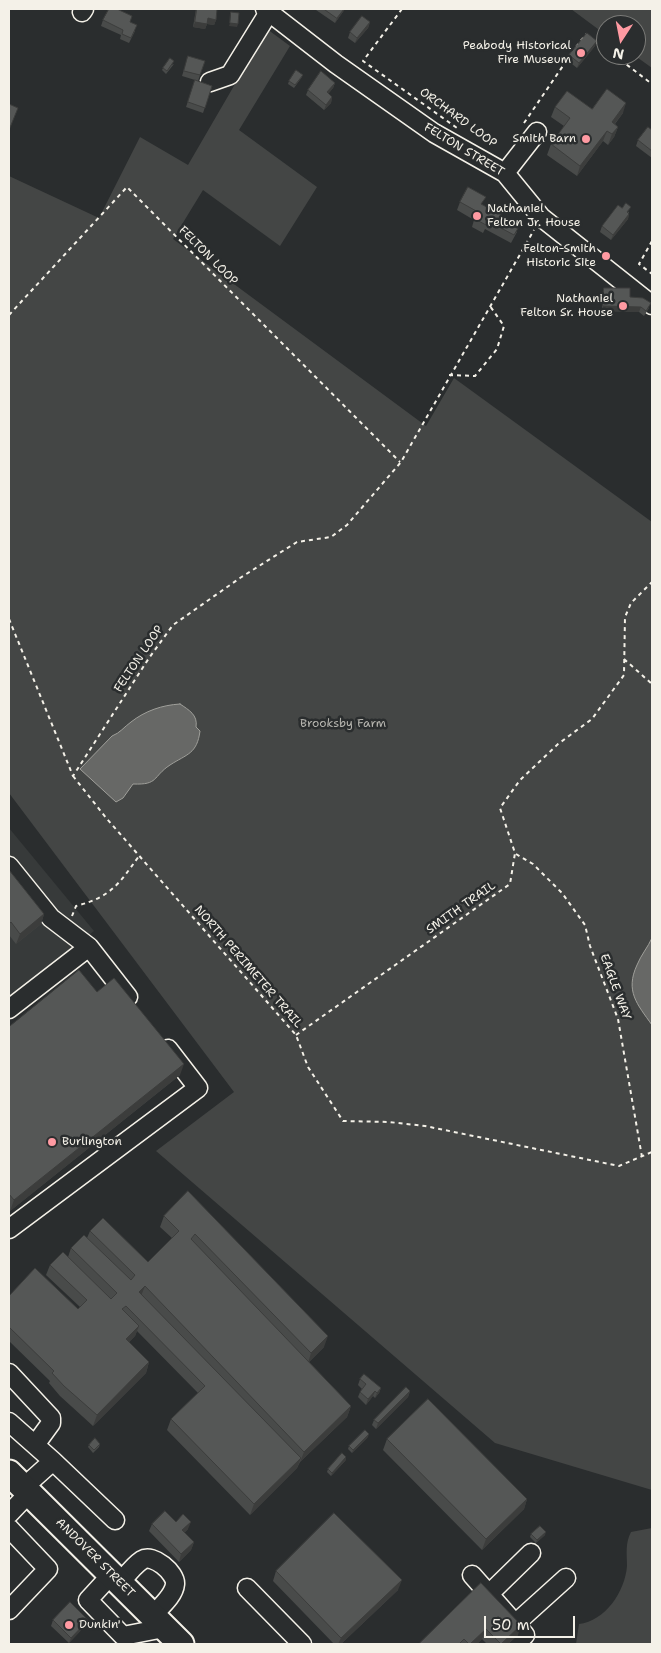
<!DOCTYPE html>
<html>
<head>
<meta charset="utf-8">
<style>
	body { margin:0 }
	#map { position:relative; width:661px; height:1653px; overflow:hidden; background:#2a2d2e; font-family:"Shantell Sans",sans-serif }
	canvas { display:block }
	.frame { position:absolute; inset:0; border:10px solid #f4f1e8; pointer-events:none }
	.north { position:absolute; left:596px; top:15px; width:50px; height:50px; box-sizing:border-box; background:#2a2d2e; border:1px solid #7b7b78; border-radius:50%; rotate:191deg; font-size:14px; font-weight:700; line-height:20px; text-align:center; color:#f4f1e8 }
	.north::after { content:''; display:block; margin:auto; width:18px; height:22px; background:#ff9aa2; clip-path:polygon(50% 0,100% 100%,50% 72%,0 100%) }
	.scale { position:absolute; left:484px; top:1616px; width:91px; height:22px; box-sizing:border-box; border:2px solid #f4f1e8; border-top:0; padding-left:6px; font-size:15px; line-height:18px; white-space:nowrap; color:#f4f1e8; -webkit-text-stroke:4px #2a2d2e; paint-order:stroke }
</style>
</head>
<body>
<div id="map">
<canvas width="661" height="1653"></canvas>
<div class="frame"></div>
<div class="north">N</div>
<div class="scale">50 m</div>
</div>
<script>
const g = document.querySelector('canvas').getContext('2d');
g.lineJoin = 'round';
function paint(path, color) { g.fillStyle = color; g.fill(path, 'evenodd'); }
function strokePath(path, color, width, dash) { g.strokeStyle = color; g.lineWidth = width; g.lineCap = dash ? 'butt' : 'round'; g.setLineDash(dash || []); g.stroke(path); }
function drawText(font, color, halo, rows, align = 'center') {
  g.font = font + ' "Shantell Sans",sans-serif'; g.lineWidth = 5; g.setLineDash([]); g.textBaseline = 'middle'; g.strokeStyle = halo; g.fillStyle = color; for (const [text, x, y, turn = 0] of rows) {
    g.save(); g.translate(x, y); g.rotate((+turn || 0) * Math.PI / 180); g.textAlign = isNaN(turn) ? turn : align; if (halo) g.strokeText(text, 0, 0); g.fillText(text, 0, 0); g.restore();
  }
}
paint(new Path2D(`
	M9 828 94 931 9 997Z`), '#373a3a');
paint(new Path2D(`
	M571 9H652V68L634 55H636V25H606V35Z
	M267 29 290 46 239 130 317 187 280 246 203 190 173 239 426 426 454 378 652 522V1490L495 1443 156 1151 234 1092 9 793V176L99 218 140 137 188 165Z
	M652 1528V1644H576L579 1624C605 1621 625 1592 627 1566 627 1553 625 1544 631 1532Z`), '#444645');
const water = new Path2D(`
	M180 704C189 710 198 715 196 727L200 731C197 754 187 754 170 765 152 777 159 785 133 784L123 798 116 802 80 769 112 736C120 733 124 727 131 722 145 711 162 705 180 704Z
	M652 938V1025C637 1004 625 991 637 965 641 955 648 947 652 938Z`);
paint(water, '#676866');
strokePath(water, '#9f9f9a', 1);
const minor = new Path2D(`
	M265 9 336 64 434 133 505 173 541 217 652 305
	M82 12 84 9
	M210 82 230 75 269 12
	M505 173 537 132
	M9 866 51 918 89 947 128 997
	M9 1009 89 947
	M9 1229 198 1088 168 1049
	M9 1373 51 1418V1423L35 1445
	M9 1422 53 1461 24 1487
	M53 1461 115 1520
	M9 1514 29 1493
	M9 1528 48 1569 9 1610
	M111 1575 88 1600 123 1636 164 1628
	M472 1575 525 1635 516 1644
	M120 1583C126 1576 133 1566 142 1560 153 1553 176 1573 175 1584 174 1596 160 1607 152 1616
	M247 1588 302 1644
	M489 1594 531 1553
	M515 1624 566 1578`);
const highway = new Path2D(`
	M9 1473 181 1644`);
strokePath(minor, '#f4f1e8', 21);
strokePath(highway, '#f4f1e8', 29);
strokePath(new Path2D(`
	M402 9 363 61 457 128
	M596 42 606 49
	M576 47 586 34
	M614 55 652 84
	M524 123 569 57
	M652 241 639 264 652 274
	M9 315 127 187 400 462
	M449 375 475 376 497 349 504 326 490 306
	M9 619 73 776 149 658 173 625 240 578 297 542 331 537 347 525 401 462 534 230
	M624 659 652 684
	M73 776 107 819 296 1035 308 1067 343 1121 389 1122 425 1126 619 1166 652 1152
	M516 854 533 864 562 893 585 925 590 946 618 1019 642 1157
	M72 916 76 906C111 897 119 884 139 856
	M296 1035 510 884 515 853 500 808 520 780 558 744 592 719 624 675 625 617 631 603 652 582`), '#f4f1e8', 2, [4, 4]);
strokePath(minor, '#2a2d2e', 18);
strokePath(highway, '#2a2d2e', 25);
paint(new Path2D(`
	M196 9H217L216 20 214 25 207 24 205 29 193 27Z
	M316 9H345L335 23 316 10Z
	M103 20 130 22 135 31 129 43 120 39 121 35 101 26Z
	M370 22 368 28 355 43 348 38 350 32Z
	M595 46 577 68 567 60 569 55Z
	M188 56 205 61 198 81 212 86 203 113 186 107 195 80 182 76Z
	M174 64 166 74 162 70 163 68Z
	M302 77 294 88 288 84 289 81Z
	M335 83 333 88 328 94 332 97 331 103 324 110 306 95 308 90Z
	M555 107 592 109 623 113 615 124 618 127 614 137 608 145 603 141 577 176 547 155 551 144 564 126 551 117Z
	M652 130V158L636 146 638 140Z
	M460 202 483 205 517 232 511 243 485 229 483 233 472 227 474 220 457 210Z
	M622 208 629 212 628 219 611 240 600 232 602 226Z
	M604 288 630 297 649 308 644 316 639 312 602 311V294Z
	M9 870 44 914 41 924 16 944 9 935Z
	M97 992 180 1075 10 1211 9 1209V1027Z
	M188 1191 324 1347 309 1362 351 1406 347 1417 300 1462 297 1468 250 1515 167 1430 171 1419 198 1393 137 1331 135 1336 129 1342 149 1362 146 1373 93 1426 60 1396 49 1383 50 1381 9 1341V1296L78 1309 80 1307 46 1275 50 1265 68 1257 71 1248 87 1238 90 1231 148 1262 172 1238 160 1227 164 1216Z
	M360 1379 381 1388 379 1393 375 1398 373 1396 366 1405 358 1397 360 1392 362 1389 358 1385Z
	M410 1391 408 1397 376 1429 372 1425 374 1420Z
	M368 1437 352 1453 348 1449 349 1446Z
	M387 1439 527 1499 524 1509 482 1550 383 1450Z
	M100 1444 99 1447 93 1453 88 1447 89 1445Z
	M346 1460 331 1476 327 1472 328 1469Z
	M176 1522 188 1529 184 1533 194 1542 191 1550 179 1562 149 1531 152 1524Z
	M531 1534 545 1535 536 1543 530 1537Z
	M276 1571 398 1590 341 1644H334L273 1581Z
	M481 1583 518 1635 508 1644H487L482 1639 477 1644H420V1643Z
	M53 1620 86 1625 69 1643 51 1626Z`), '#494b4a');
paint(new Path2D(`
	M344 9H345L335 23 337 18Z
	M208 18 216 20 214 25 207 24 205 29 193 27 195 22Z
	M370 22 368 28 355 43 357 38Z
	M230 23 238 24 237 27 229 26Z
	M597 41 595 46 577 68 579 63Z
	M335 83 333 88 325 98 327 92Z
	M332 97 331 103 324 110 326 105Z
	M626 103 623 113 608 132 612 122Z
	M618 127 614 137 608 145 612 134Z
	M607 131 603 141 577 176 580 166Z
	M629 214 628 219 611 240 613 235Z
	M603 306 641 307 639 312 602 311Z
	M44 914 41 924 16 944 20 934Z
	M184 1064 180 1075 10 1211 14 1200Z
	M145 1286 141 1296 139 1292Z
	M139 1326 135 1336 122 1350 126 1339Z
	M328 1336 324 1347 308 1363 311 1353Z
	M149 1362 146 1373 93 1426 97 1415Z
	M381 1388 379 1393 375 1398 377 1393Z
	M375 1391 373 1396 366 1405 368 1399Z
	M410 1391 408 1397 376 1429 378 1423Z
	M351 1406 347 1417 300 1462 304 1452Z
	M369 1434 368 1437 352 1453 353 1450Z
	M346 1457V1460L331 1476 332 1473Z
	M301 1458 297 1468 250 1515 254 1504Z
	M527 1499 524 1509 482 1550 486 1539Z
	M191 1522 188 1529 179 1538 182 1530Z
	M546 1532 545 1535 536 1543 537 1540Z
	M194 1542 191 1550 179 1562 181 1554Z
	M402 1580 398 1590 341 1644H338L341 1638Z
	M88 1620 86 1625 69 1643 71 1638Z
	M521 1625 518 1635 508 1644H501Z
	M486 1629 482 1639 477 1644H470Z`), '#3c3d3c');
const building = new Path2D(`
	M109 9H117L132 16 130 22 137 25 131 38 122 34 123 30 103 20Z
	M197 9H217L216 20 208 18 207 24 195 22Z
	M324 9H344L337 18Z
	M231 12 239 13 238 24 230 23Z
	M362 16 370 22 357 38 350 32Z
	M587 33 597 41 579 63 569 55Z
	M188 56 205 61 200 75 184 71Z
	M170 58 174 61 167 71 163 68Z
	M296 70 303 75 295 85 289 81Z
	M321 71 335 83 327 92 332 97 326 105 308 90Z
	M195 80 212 86 205 108 188 102Z
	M607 89 626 103 612 122 618 127 612 134 607 131 580 166 551 144 570 118 555 107 567 91 592 109Z
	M9 104 18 108 9 130Z
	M648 127 652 130V151L638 140Z
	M468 187 486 197 481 204 520 225 514 235 488 221 486 225 475 219 478 212 460 202Z
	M626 203 631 207 627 212 629 214 613 235 602 226 618 205 622 208Z
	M604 288H630V297L643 298 651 303 646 311 641 307 603 306Z
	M9 870 44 914 20 934 11 922 9 924Z
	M79 970 97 992 114 978 184 1064 14 1200 9 1194V1027Z
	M188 1191 328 1336 311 1353 195 1234 191 1239 351 1406 304 1452 145 1286 139 1292 301 1458 254 1504 171 1419 205 1386 126 1306 122 1309 139 1326 126 1339 149 1362 97 1415 64 1386 52 1373 54 1371 9 1327V1296L35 1268 78 1309 87 1300 50 1265 63 1252 111 1299 117 1293 71 1248 84 1235 131 1280 135 1275 90 1231 103 1218 148 1262 179 1231 164 1216Z
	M364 1374 381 1388 377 1393 375 1391 368 1399 360 1392 366 1384 360 1379Z
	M406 1387 410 1391 378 1423 374 1420Z
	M428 1399 527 1499 486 1539 387 1439Z
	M365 1430 369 1434 353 1450 349 1446Z
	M95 1438 100 1444 94 1450 89 1445Z
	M342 1453 346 1457 332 1473 328 1469Z
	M165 1511 176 1522 183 1514 191 1522 182 1530 194 1542 181 1554 152 1524Z
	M334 1513 402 1580 341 1638 276 1571Z
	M540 1526 546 1532 537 1540 531 1534Z
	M481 1583 521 1625 501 1644 486 1629 470 1644H469L464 1639 459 1644H421L420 1643Z
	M70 1602 88 1620 71 1638 53 1620Z`);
paint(building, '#555756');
strokePath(building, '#3c3d3c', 1);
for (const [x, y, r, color] of [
	[581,53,5,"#ff9aa2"],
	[586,139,5,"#ff9aa2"],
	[477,216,5,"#ff9aa2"],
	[606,256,5,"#ff9aa2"],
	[623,306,5,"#ff9aa2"],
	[52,1142,5,"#ff9aa2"],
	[69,1625,5,"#ff9aa2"]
]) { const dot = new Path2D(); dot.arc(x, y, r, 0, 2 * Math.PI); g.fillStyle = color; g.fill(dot); strokePath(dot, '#2a2d2e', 2); }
drawText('12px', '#f4f1e8', '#2a2d2e', [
	["Peabody Historical",571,46],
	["Fire Museum",571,60],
	["Smith Barn",576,139],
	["Nathaniel",487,209,"left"],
	["Felton Jr. House",487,223,"left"],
	["Felton-Smith",596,249],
	["Historic Site",596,263],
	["Nathaniel",613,299],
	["Felton Sr. House",613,313],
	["Burlington",62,1142,"left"],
	["Dunkin'",79,1625,"left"]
], 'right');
drawText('12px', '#f4f1e8', '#2a2d2e', [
	["ORCHARD LOOP",458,118,36],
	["FELTON STREET",464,150,31],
	["FELTON LOOP",208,256,45],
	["FELTON LOOP",139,659,-56],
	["SMITH TRAIL",461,908,-35],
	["NORTH PERIMETER TRAIL",248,967,49],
	["EAGLE WAY",615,987,70],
	["ANDOVER STREET",95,1558,45]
]);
drawText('12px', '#b6b5af', '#2a2d2e', [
	["Brooksby Farm",343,724]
]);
</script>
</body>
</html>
